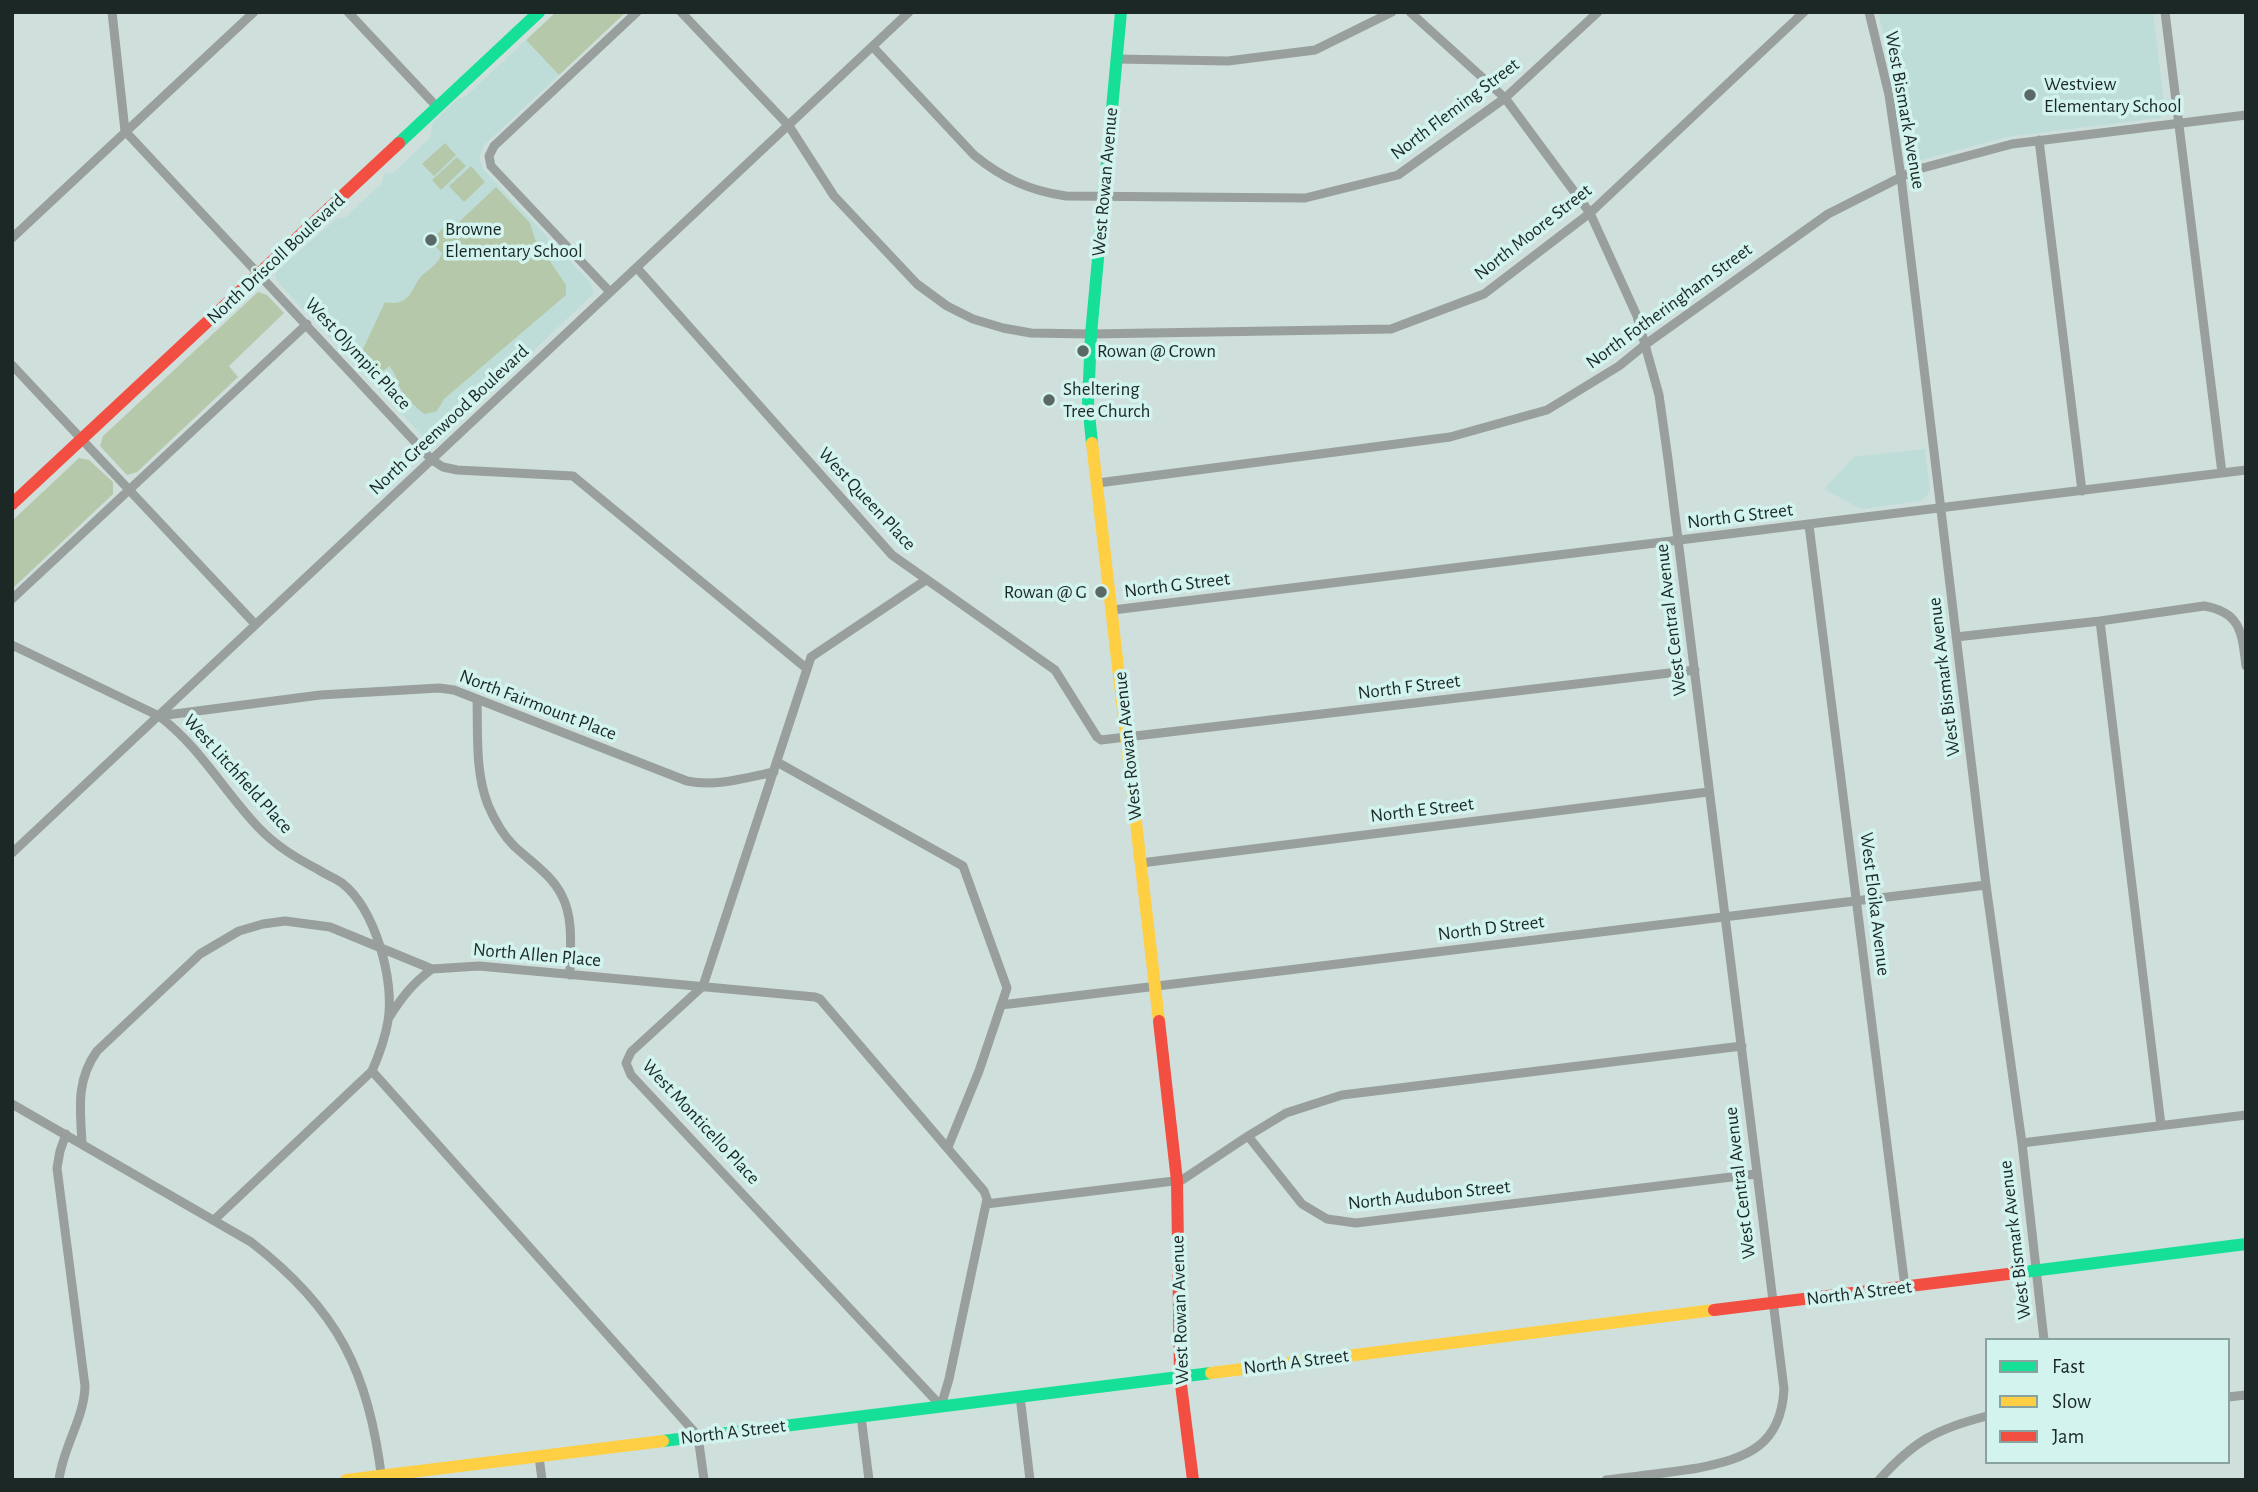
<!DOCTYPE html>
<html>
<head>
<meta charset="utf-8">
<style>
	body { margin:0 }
	#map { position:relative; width:2258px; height:1492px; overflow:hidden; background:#cedfdc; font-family:"Alegreya Sans",sans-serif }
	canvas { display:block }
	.frame { position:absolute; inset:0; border:14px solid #1c2826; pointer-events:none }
	.legend { position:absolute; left:1985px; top:1338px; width:245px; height:126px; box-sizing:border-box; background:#d3f4ee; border:2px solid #8aa29e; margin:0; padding:9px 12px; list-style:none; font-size:21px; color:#1c2826 }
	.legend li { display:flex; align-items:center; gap:14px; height:35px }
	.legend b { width:35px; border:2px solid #8aa29e }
</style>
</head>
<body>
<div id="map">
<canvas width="2258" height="1492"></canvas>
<div class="frame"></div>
<ul class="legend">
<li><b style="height:9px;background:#16e098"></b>Fast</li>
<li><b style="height:9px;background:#ffcf43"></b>Slow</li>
<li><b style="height:9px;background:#f24e42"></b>Jam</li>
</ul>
</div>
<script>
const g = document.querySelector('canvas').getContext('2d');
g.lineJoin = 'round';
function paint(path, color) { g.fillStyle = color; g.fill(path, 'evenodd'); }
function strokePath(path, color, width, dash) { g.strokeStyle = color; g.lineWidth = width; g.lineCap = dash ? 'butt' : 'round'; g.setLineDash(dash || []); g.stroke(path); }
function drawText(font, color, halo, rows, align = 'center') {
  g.font = font + ' "Alegreya Sans",sans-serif'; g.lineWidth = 7; g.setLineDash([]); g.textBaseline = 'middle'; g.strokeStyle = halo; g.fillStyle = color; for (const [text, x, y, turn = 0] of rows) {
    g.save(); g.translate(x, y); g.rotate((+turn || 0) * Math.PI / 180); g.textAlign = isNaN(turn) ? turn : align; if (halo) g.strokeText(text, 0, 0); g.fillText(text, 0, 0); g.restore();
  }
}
paint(new Path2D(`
	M1878 12H2153L2165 110 2159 118 2006 137 1922 160 1913 158 1906 152 1895 81Z
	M526 40 559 75 484 145 480 156V161L484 170 590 282 594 293 437 443 433 444 428 442 277 281 275 273 336 219 346 217 382 183 384 174 393 173 430 138 433 122 458 99 466 96Z
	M1925 449 1930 491 1924 499 1920 501 1861 509 1824 489 1854 457Z`), '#beddd8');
paint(new Path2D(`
	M556 12H626L559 75 526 40Z
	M445 143 456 155 434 176 422 164Z
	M457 157 466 166 441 190 432 180Z
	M471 166 485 182 464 202 449 186Z
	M496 187 530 223 535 239 566 285V295L444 399 437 411 425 414C418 410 403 395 400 388 396 378 396 374 389 366L374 379 357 362 385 302C391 303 396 304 402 301 411 297 414 286 419 279 427 269 437 267 442 253L430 241 445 226 458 223Z
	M258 292 267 295 284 313 229 366 238 377 137 472 127 475 100 446 103 436Z
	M79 458 89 460 113 482V494L12 589V521Z`), '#b6c8aa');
strokePath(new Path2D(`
	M112 12 125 131 432 460 443 467 457 470 573 476 806 668
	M348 12 438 108
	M681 12 789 126 834 196 917 284 947 306 973 319 1003 328 1031 333 1091 334 1391 329 1484 294 1590 213 1804 12
	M1410 12 1505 98 1590 213 1637 316 1659 395 1668 459 1784 1389C1781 1446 1747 1458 1698 1468 1668 1473 1637 1476 1606 1480
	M1869 12 1889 95 1901 177 1986 885 2022 1143 2044 1340
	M2165 12 2222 473
	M873 47 974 155C1002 178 1030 191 1066 196L1305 198 1398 175 1505 98 1598 12
	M1117 59 1228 61 1315 50 1392 12
	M2039 140 2082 491
	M12 238 254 12
	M637 268 892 555 1055 670 1097 737 1101 740 1695 670
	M610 292 491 166 489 156 494 146 637 12
	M12 365 255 624
	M1098 483 1450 437 1547 410 1619 366 1646 344 1828 214 1915 170 2012 144 2246 115
	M1809 525 1905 1287
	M926 580 811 657 703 986 631 1052 626 1063 631 1075 941 1406
	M12 599 307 324
	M1113 610 2246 470
	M2100 621 2161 1125
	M1956 637 2100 621 2204 606C2241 612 2242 633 2246 666
	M12 645 159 716C199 746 224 791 258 827 276 846 296 858 319 870 326 875 335 878 342 883 375 909 395 980 388 1021 385 1039 379 1055 372 1071L698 1436 704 1480
	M477 699C478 734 475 772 488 805 494 819 503 835 514 846 530 861 552 875 562 896 574 919 570 949 570 975
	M159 716 320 695 439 688 454 690 687 781C716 787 745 778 774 772
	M777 762 963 866 1007 988 979 1071 948 1147
	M12 853 909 12
	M1141 863 1708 792
	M1001 1005 1986 885
	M390 1016C402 997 413 983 432 969
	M12 1104 251 1242C339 1310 368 1371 382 1480
	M1248 1136 1286 1113 1342 1095 1742 1046
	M82 1142C80 1109 76 1080 97 1051L200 954 239 931 263 924 285 921 330 927 432 969 479 966 815 997 820 999 984 1191 987 1199 949 1379 941 1406
	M2022 1143 2246 1115
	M986 1204 1182 1180 1248 1136 1302 1204 1327 1219 1356 1223 1756 1174
	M214 1220 372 1071
	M1020 1396 1030 1480
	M2228 1397 2246 1395
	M861 1416 869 1480
	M539 1456 542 1480
	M59 1480C63 1446 84 1420 85 1386L57 1168 60 1151 66 1134
	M1879 1480C1914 1441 1936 1429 1987 1416`), '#989f9c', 9);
strokePath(new Path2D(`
	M399 143 539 12
	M1092 443 1088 404 1091 334 1121 12
	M2016 1273 2246 1244
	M663 1441 1211 1373`), '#16e098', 12);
strokePath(new Path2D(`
	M1092 443 1159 1021
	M1211 1373 1714 1310
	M346 1480 663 1441`), '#ffcf43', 12);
strokePath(new Path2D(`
	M12 504 399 143
	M1159 1021 1177 1181 1180 1377 1193 1480
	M1714 1310 2016 1273`), '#f24e42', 12);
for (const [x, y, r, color] of [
	[2030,95,7,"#5a6866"],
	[431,240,7,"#5a6866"],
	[1083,351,7,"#5a6866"],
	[1049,400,7,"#5a6866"],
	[1101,592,7,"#5a6866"]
]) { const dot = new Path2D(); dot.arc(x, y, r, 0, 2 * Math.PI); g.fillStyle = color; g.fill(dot); strokePath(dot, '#d3f4ee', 2.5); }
drawText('19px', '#1c2826', '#d3f4ee', [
	["Westview",2044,84],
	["Elementary School",2044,106],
	["Browne",445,229],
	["Elementary School",445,251],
	["Rowan @ Crown",1097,351],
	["Sheltering",1063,389],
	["Tree Church",1063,411],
	["Rowan @ G",1087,592,"right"]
], 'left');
drawText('19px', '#1c2826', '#d3f4ee', [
	["North Fleming Street",1455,109,-37],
	["West Bismark Avenue",1905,110,80],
	["West Rowan Avenue",1105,182,-85],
	["North Moore Street",1533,232,-38],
	["North Driscoll Boulevard",276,259,-43],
	["North Fotheringham Street",1669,306,-36],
	["West Olympic Place",358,354,47],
	["North Greenwood Boulevard",449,420,-43],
	["West Queen Place",867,499,47],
	["North G Street",1740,516,-7],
	["North G Street",1177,585,-7],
	["West Central Avenue",1671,620,-97],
	["West Bismark Avenue",1944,677,-97],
	["North F Street",1409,687,-7],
	["North Fairmount Place",538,705,21],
	["West Rowan Avenue",1128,746,-96],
	["West Litchfield Place",238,774,48],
	["North E Street",1422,810,-7],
	["West Eloika Avenue",1875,904,83],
	["North D Street",1491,928,-7],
	["North Allen Place",537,955,5],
	["West Monticello Place",701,1122,47],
	["West Central Avenue",1740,1183,-97],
	["North Audubon Street",1429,1195,-6],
	["West Bismark Avenue",2015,1240,-97],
	["North A Street",1859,1293,-7],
	["West Rowan Avenue",1180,1310,-92],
	["North A Street",1296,1362,-7],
	["North A Street",733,1432,-7]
]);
</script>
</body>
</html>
